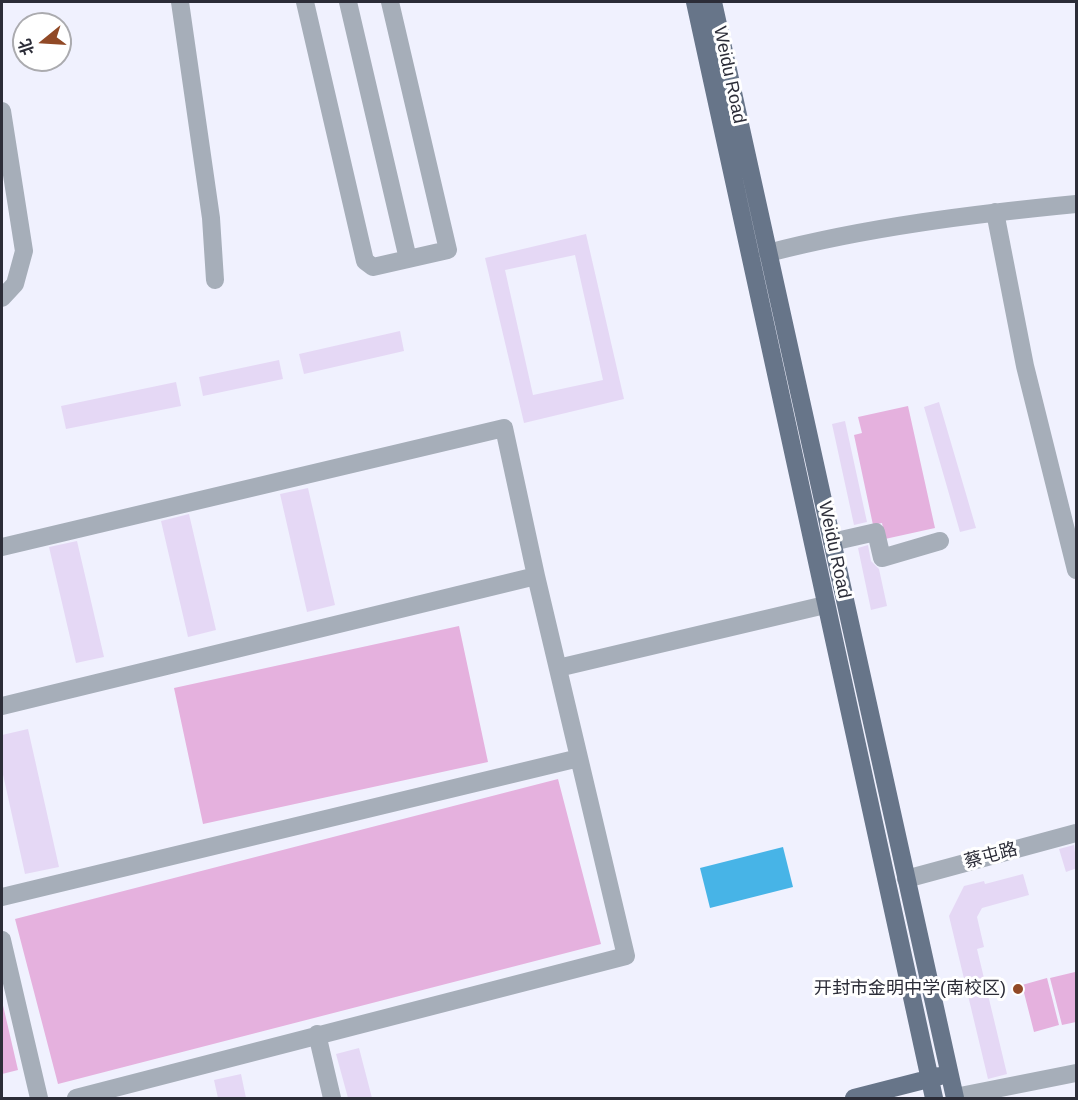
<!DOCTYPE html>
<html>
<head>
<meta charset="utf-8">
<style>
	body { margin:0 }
	#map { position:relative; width:1078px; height:1100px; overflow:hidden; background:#f0f1fe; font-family:Helvetica,"Noto Sans SC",sans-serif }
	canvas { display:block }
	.frame { position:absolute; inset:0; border:3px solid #2c2d38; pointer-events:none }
	.north { position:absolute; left:12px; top:12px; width:60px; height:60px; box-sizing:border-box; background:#fff; border:2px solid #ababaf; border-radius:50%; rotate:252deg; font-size:16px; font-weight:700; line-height:24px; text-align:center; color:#2c2d38 }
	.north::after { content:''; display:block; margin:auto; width:21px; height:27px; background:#914926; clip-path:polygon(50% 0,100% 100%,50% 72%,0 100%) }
</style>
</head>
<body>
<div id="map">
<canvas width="1078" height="1100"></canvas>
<div class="frame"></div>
<div class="north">北</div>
</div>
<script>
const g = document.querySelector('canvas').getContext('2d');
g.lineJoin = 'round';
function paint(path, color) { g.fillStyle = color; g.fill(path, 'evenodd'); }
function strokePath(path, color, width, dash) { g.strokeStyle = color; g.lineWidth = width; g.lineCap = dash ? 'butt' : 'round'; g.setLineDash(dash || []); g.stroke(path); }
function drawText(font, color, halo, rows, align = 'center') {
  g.font = font + ' Helvetica,"Noto Sans SC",sans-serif'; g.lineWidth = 6; g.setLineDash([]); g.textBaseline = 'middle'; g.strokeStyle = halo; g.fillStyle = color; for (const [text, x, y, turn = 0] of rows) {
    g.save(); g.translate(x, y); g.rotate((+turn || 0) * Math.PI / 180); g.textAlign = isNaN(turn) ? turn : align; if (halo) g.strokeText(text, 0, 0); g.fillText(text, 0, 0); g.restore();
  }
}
paint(new Path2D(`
	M908 406 935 528 885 539 882 523 873 525 854 435 862 433 858 417Z
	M459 626 488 762 203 824 174 688Z
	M558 779 601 944 58 1084 15 919Z
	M1075 972 1076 1022 1062 1025 1050 978Z
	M1047 978 1059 1025 1034 1032 1022 985Z
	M2 1001 18 1070 2 1074Z`), '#e5b1de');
paint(new Path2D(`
	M783 847 793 887 710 908 700 868Z`), '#47b4e7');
paint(new Path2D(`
	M586 234 624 399 524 423 485 258ZM575 255 603 380 533 395 505 270Z
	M400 331 404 351 304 374 299 354Z
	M279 360 283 379 203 396 199 377Z
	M176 382 181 406 66 429 61 406Z
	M939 402 976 528 960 532 924 407Z
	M845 421 867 522 854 525 832 424Z
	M308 488 335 605 307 612 280 494Z
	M189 514 216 630 188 637 161 521Z
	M77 541 104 657 76 663 49 547Z
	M868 545 871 561 879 569 887 606 871 610 858 548Z
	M28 729 59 867 25 874 2 770V735Z
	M1074 845 1077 868 1066 872 1059 849Z
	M1023 874 1029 895 982 908 977 917 984 947 977 949 1007 1074 988 1079 949 916 964 886 984 881 985 884Z
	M359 1048 372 1098H348L336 1054Z
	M241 1074 246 1098H218L214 1080Z`), '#e5d8f5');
strokePath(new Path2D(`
	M180 2 211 218 215 280
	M305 2 365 261 373 267 448 250 390 2
	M348 2 408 259
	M2 111 24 251 15 284 2 298
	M995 212 1025 366 1076 570
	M768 253C868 227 973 214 1076 204
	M832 542 876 532 882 558 940 541
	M2 547 504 428 536 576 626 956 76 1098
	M558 668 825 605
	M2 706 536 576
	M906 879 1076 833
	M2 897 579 758
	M2 940 39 1098
	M317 1034 332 1098
	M955 1097 1076 1073`), '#a6aeb9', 18);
strokePath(new Path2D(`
	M695 2 934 1098
	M713 2 955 1098
	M854 1098 940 1076`), '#677589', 18);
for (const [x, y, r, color] of [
	[1018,989,6,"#914926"]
]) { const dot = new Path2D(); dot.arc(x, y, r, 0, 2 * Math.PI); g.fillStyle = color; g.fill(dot); strokePath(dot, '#fff', 2); }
drawText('18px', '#2c2d38', '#fff', [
	["Weidu Road",729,75,78],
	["Weidu Road",834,550,78],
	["蔡屯路",991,856,-15]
]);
drawText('18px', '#2c2d38', '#fff', [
	["开封市金明中学(南校区)",1006,989]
], 'right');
</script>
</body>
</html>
